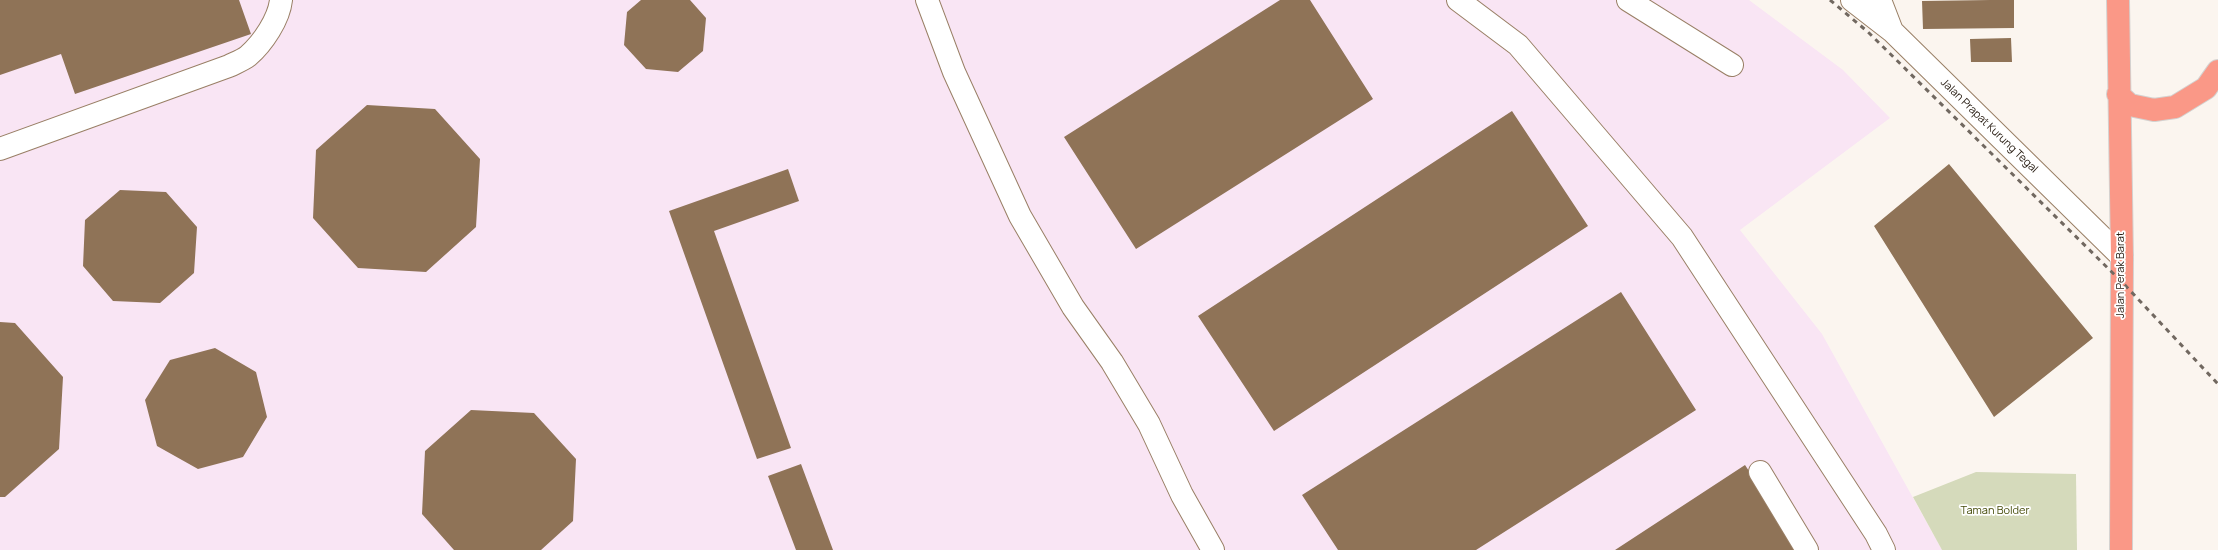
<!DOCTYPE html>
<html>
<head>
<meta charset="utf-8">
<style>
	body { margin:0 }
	canvas { display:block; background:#fbf5ef }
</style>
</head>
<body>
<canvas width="2218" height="550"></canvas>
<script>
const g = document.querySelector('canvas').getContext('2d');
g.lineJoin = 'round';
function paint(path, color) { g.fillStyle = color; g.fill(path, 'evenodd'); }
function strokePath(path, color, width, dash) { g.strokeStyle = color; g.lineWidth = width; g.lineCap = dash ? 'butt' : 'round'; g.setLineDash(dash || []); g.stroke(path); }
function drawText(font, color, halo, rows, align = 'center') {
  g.font = font + ' Manrope,sans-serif'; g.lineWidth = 3.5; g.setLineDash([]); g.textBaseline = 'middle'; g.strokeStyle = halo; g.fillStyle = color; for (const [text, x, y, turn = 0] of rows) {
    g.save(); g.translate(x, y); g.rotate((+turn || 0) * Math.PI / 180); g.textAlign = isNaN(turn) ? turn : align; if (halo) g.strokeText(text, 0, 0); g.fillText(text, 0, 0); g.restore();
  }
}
paint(new Path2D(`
	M0 0H1749L1843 70 1890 118 1740 230 1822 334 1942 550H0Z`), '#f9e5f4');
paint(new Path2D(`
	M1976 472 2076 474 2077 550H1942L1913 497Z`), '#d5dabb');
paint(new Path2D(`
	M0 0H239L251 34 75 94 61 54 0 75Z
	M641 0H690L706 18 703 51 678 72 646 69 624 45 627 12Z
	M1280 0H1310L1373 99 1136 249 1064 137Z
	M1990 0H2014V28L1923 29 1922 1Z
	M2011 38 2012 62H1971L1970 39Z
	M367 105 435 109 480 159 476 227 426 272 358 268 313 218 316 150Z
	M1512 111 1588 226 1274 431 1198 316Z
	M1949 164 2093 338 1994 417 1874 226Z
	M788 169 799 201 714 231 791 448 757 459 669 211Z
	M120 190 166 192 197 227 194 273 160 303 113 301 83 266 85 220Z
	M1621 292 1696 410 1476 550H1338L1302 495Z
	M0 322 15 323 63 377 59 449 5 497H0Z
	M215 348 256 372 267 417 243 457 198 469 157 446 145 400 170 360Z
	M471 410 534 413 576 459 573 521 541 550H454L422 514 425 451Z
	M801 464 833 550H796L768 476Z
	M1745 465 1801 550H1615Z`), '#8f7357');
const minor = new Path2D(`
	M927 0 954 72 1020 216 1073 307 1112 362 1149 424 1182 495 1213 550
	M1458 0 1518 45 1682 237 1876 534 1884 550
	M1628 0 1732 65
	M1852 0 1892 31 2122 257
	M1880 0 1892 31
	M0 149 229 66C235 63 243 60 248 56 263 43 279 19 281 0
	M1760 472 1807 550`);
const highway = new Path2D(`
	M2118 0 2122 257 2121 550
	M2118 94 2130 105 2154 110 2175 107 2206 88 2218 71`);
strokePath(minor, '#997f65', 24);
strokePath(highway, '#d4d2d0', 24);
strokePath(minor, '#fff', 22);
strokePath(highway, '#fa9887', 22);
strokePath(new Path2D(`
	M1830 0 1868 32 2122 282 2218 384`), '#716860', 3, [5, 5]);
drawText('11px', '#271c12', '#fff', [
	["Jalan Prapat Kurung Tegal",1989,126,44],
	["Jalan Perak Barat",2121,275,-90]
]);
drawText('11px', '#464c0a', '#fff', [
	["Taman Bolder",1995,511]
]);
</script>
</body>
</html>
